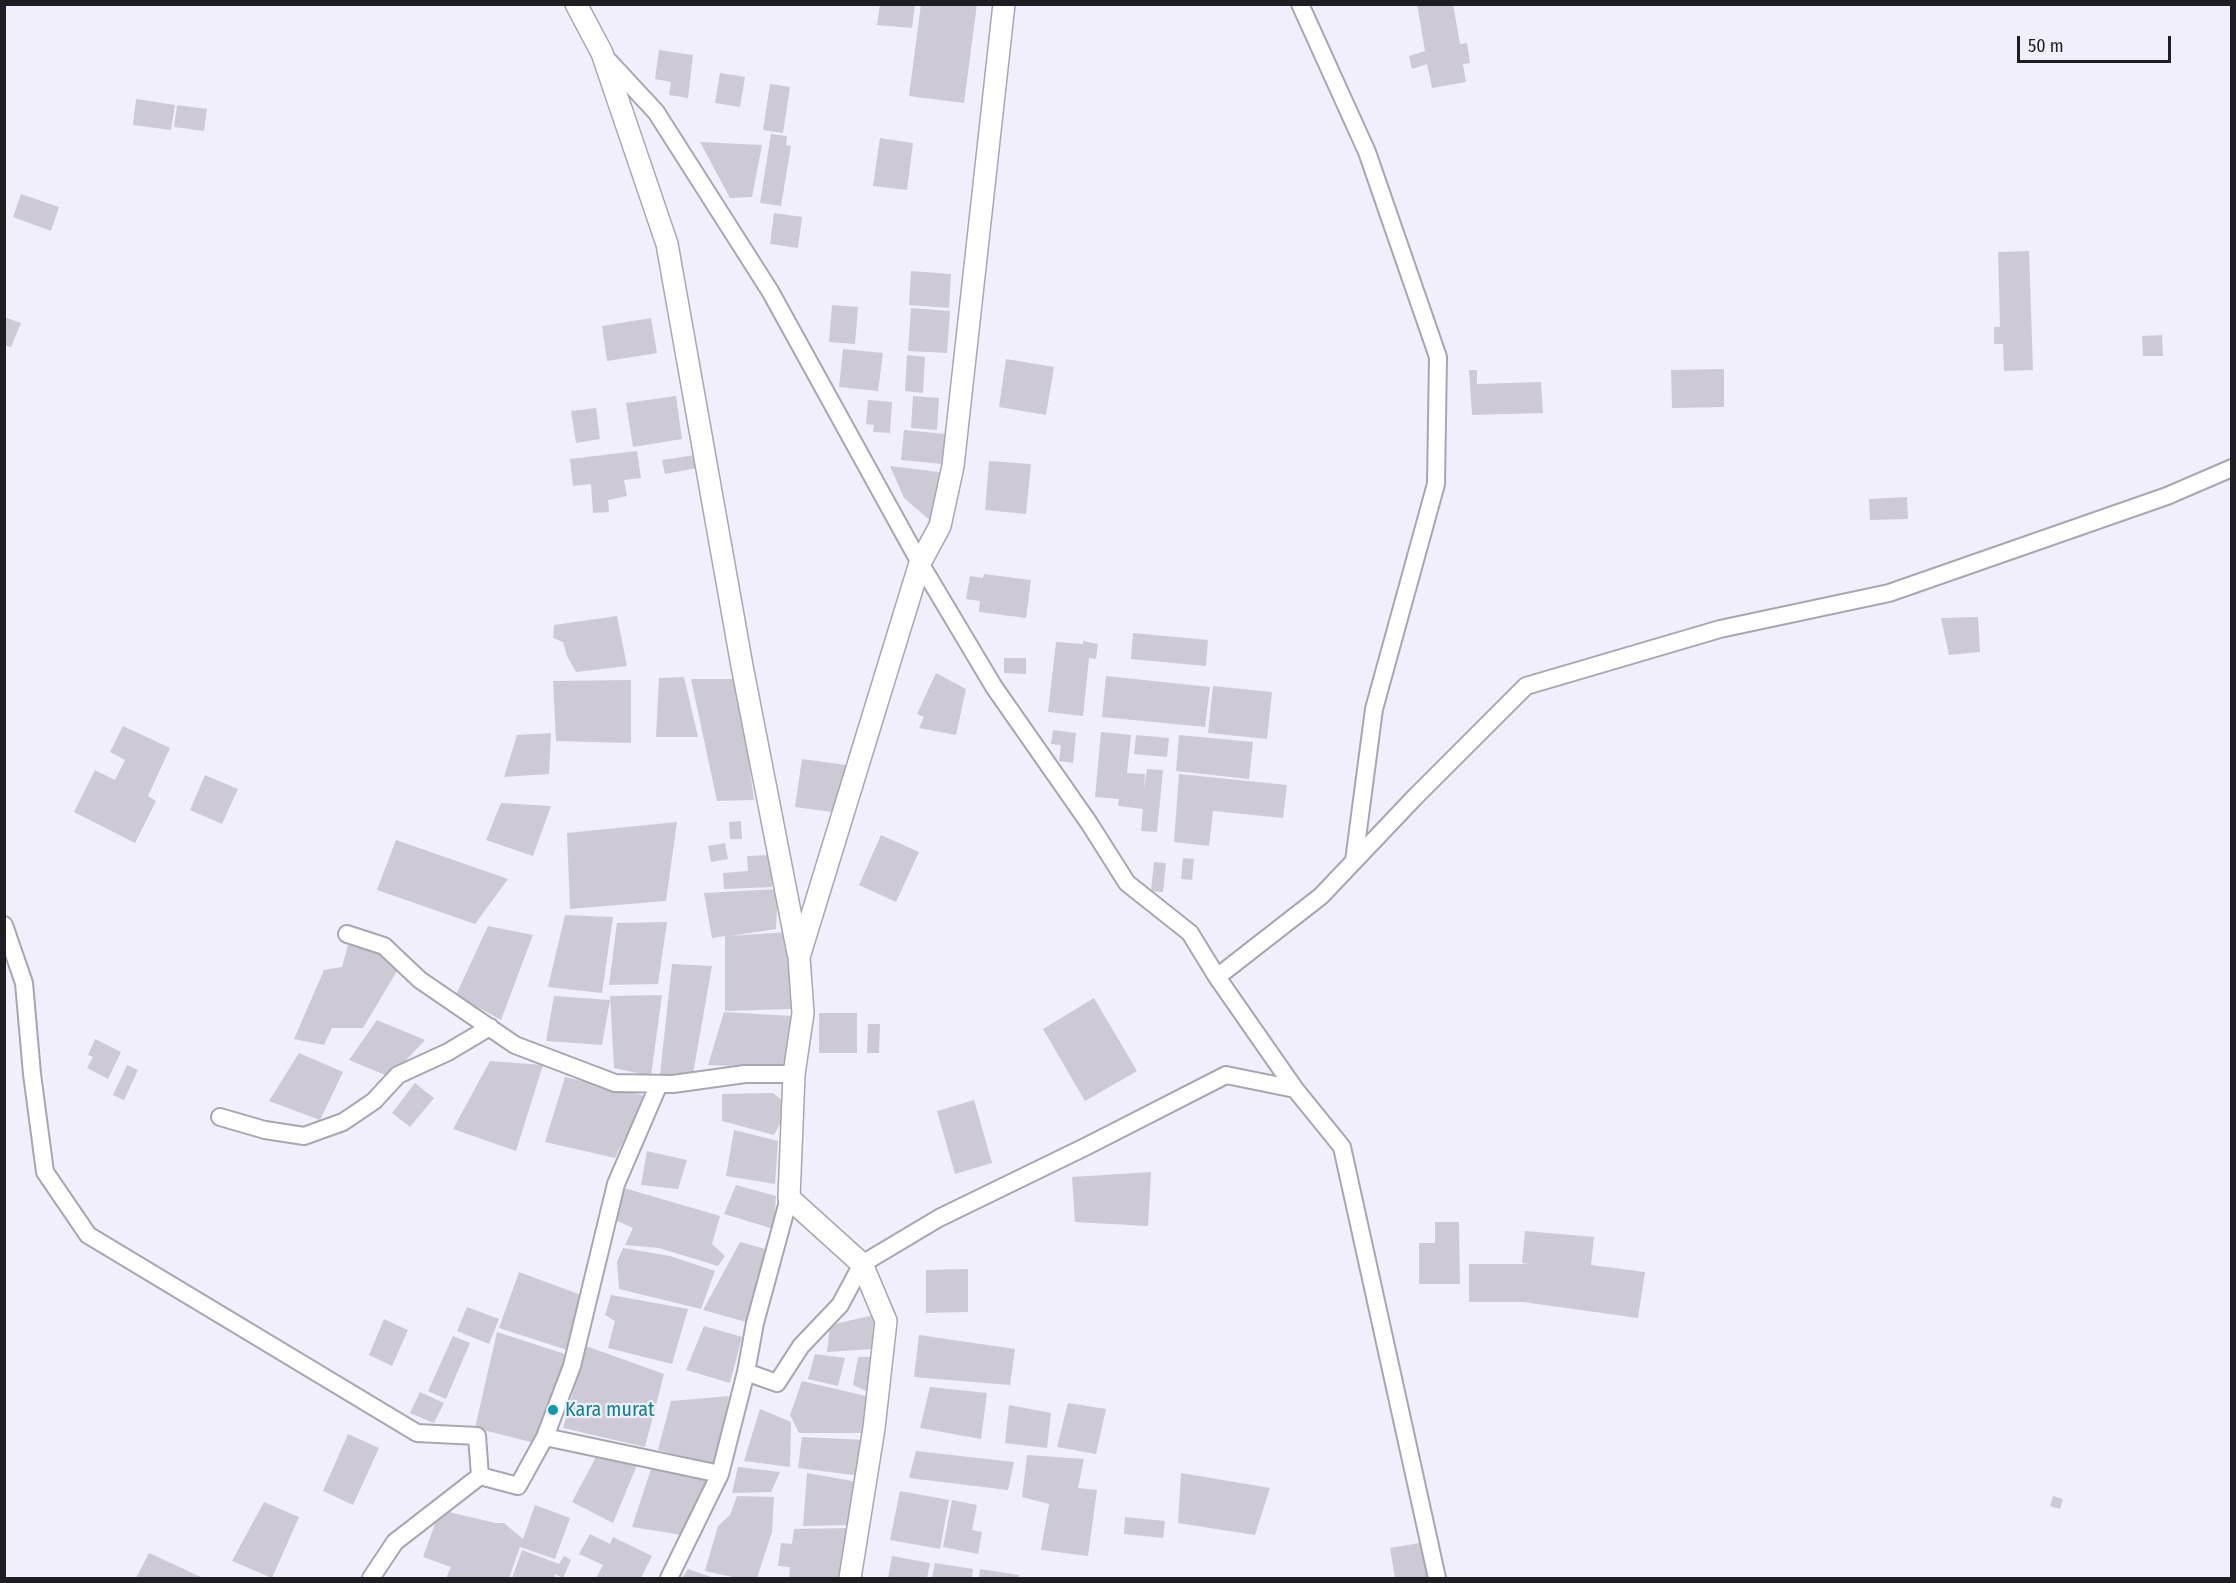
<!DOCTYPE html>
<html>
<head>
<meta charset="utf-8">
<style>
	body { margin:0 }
	#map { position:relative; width:2236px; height:1583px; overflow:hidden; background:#f2effc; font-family:"Fira Sans Condensed",sans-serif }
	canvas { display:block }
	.frame { position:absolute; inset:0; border:6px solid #1e1d22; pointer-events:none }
	.scale { position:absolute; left:2017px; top:36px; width:154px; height:27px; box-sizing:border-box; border:3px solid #1e1d22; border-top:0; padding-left:8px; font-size:18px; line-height:21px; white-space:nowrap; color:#1e1d22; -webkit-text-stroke:4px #f2effc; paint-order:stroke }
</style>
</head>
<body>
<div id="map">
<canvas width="2236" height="1583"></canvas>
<div class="frame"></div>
<div class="scale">50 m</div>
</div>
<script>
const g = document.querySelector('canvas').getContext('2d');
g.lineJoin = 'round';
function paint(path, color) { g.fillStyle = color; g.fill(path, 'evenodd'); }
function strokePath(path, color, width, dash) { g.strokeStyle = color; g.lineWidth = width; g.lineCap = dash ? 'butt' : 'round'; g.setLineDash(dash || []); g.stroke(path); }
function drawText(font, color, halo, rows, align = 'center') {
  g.font = font + ' "Fira Sans Condensed",sans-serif'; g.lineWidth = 4.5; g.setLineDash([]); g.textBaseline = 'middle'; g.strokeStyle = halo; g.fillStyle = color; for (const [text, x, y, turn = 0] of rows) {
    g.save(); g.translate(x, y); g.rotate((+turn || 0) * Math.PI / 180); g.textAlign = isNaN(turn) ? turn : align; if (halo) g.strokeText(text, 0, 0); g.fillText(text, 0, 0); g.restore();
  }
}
paint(new Path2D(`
	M880 4H915L912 28 877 25Z
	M921 4H977L964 103 909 96Z
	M1417 4H1453L1460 44 1467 43 1470 63 1463 64 1466 82 1432 88 1427 64 1412 69 1409 56 1425 51Z
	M659 50 693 55 688 98 669 95 671 82 655 79Z
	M720 73 745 77 740 107 715 103Z
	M770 84 790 87 783 133 763 130Z
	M136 99 175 105 171 130 133 125Z
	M177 105 207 109 204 131 174 127Z
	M771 134 787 136 786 145 791 146 781 206 760 203Z
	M880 138 913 143 907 190 873 186Z
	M700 142 762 145 752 197 730 198Z
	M21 194 59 207 51 231 13 217Z
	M774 213 802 217 798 248 770 244Z
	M2029 251 2033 370 2004 371 2003 344H1994V327H2000L1998 252Z
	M911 271 951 274 949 308 909 305Z
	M832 305 858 307 855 344 829 342Z
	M911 308 950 311 947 353 908 351Z
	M4 317 21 323 11 347 4 345Z
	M651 318 657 353 607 361 602 326Z
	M2162 335 2163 356H2143L2142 336Z
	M843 349 883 353 878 391 839 387Z
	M907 355 925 357 923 393 905 391Z
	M1006 359 1054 367 1046 415 999 407Z
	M1724 369V407L1672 408 1671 370Z
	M1469 370H1477V384L1541 382 1543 413 1472 415Z
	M676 396 682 439 633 447 626 403Z
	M913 396 939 398 937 430 911 428Z
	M868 400 892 402 890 433 873 432 874 425 866 424Z
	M596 408 600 439 576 443 571 411Z
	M904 430 945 434 942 464 901 460Z
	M637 451 641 478 624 480 627 496 608 500 609 512 593 513 591 484 573 486 570 459Z
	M695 455 697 468 665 474 662 460Z
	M989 461 1031 464 1026 514 985 510Z
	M890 466 939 472 933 523 904 498Z
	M1907 497 1908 519 1870 520 1869 499Z
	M984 574 1031 580 1026 618 979 612 980 601 966 599 970 576 983 578Z
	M617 616 627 666 576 672 567 656 563 642 553 638 554 625Z
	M1978 617 1980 652 1949 655 1941 618Z
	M1133 633 1208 640 1206 666 1131 659Z
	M1083 641 1098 644 1096 659 1089 658 1083 716 1048 712 1056 642 1083 644Z
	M1004 658H1026V674L1004 673Z
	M936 673 966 689 956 735 919 728 924 717 917 714Z
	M1106 676 1210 687 1205 727 1102 717Z
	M684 677 698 737H656L659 678Z
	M691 679H738L754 800 717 801Z
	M631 680V743L556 741 553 681Z
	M1213 686 1272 692 1267 739 1208 733Z
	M123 726 170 748 148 796 156 801 135 843 74 812 95 770 115 780 125 760 110 752Z
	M1053 730 1076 733 1073 763 1059 761 1061 745 1051 744Z
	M1101 732 1131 735 1127 773 1145 774 1144 790 1147 769 1163 770 1157 832 1141 831 1143 809 1118 806 1119 799 1095 797Z
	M551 733 549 774 504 777 517 735Z
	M1136 735 1169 738 1167 757 1134 754Z
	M1179 735 1253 742 1249 779 1176 771Z
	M802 759 846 765 839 813 795 807Z
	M1179 774 1287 785 1283 818 1213 811 1209 846 1174 842Z
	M205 775 238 789 222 824 190 810Z
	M501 803 551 806 533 856 486 840Z
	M741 821 742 839H730L729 822Z
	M677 822 666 901 570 909 567 833Z
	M881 835 919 852 896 902 859 885Z
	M396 840 508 879 475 924 377 890Z
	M725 843 728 859 711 862 708 846Z
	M771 855 772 887 724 889 723 873 748 871 747 856Z
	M1183 858 1194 859 1192 880 1181 879Z
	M1154 862 1166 863 1163 892 1151 891Z
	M778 889 776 929 730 936 788 932 792 1009 725 1011V936L712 938 704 893Z
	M565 915 613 917 602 993 548 987Z
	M667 922 658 984 609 985 617 923Z
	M488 926 533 935 501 1020 456 995Z
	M348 945 379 950 397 971 363 1028H332L324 1045 294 1039 324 970 342 967Z
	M672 964 712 966 693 1074 660 1075Z
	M662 995 651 1076 614 1068 610 996Z
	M554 996 610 1000 602 1045 546 1041Z
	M1094 998 1137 1071 1085 1101 1043 1029Z
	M724 1012 792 1016 788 1068 708 1065Z
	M819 1013H857V1053H819Z
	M377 1020 425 1040 390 1077 349 1060Z
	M868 1024H880L879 1053H867Z
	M95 1039 121 1052 108 1079 87 1068 93 1057 88 1055Z
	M299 1053 343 1072 320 1120 269 1101Z
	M490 1061 543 1065 516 1151 453 1129Z
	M127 1065 138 1070 124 1100 113 1095Z
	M565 1077 646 1096 615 1158 545 1142Z
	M415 1083 434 1098 410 1127 392 1113Z
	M773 1093 783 1101V1118L774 1135 722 1121V1094Z
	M974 1100 992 1163 955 1174 937 1111Z
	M734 1130 778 1141 775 1184 726 1176Z
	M647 1151 687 1160 678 1189 641 1185Z
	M1151 1172 1148 1226 1075 1222 1072 1177Z
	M736 1185 776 1196 774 1229 724 1214Z
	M624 1188 720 1216 712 1244 725 1256 718 1266 659 1248 625 1245 633 1228 613 1219Z
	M1435 1222H1459L1460 1284H1419V1243H1435Z
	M1525 1231 1594 1237 1591 1265 1645 1272 1638 1318 1523 1302H1469V1264H1530L1522 1263Z
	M740 1242 769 1250 750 1323 703 1310Z
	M623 1248 670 1256 715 1271 701 1309 619 1289 617 1262Z
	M968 1269V1312L926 1313V1270Z
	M519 1272 584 1296 567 1350 499 1328Z
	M611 1295 688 1309 672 1364 608 1348 615 1321 605 1315Z
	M467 1307 499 1319 489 1344 457 1331Z
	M874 1315 872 1349 827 1352 830 1325Z
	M384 1319 408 1330 392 1366 369 1355Z
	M704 1326 742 1337 730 1383 686 1370Z
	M497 1332 568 1355 535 1443 475 1428Z
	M919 1335 1015 1349 1010 1385 914 1377Z
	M453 1336 470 1343 446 1399 428 1391Z
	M586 1346 664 1374 645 1447 563 1428Z
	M815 1354 845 1358 838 1386 808 1379Z
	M858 1357H878L872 1394 853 1385Z
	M802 1381 874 1398 866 1433H799L790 1415Z
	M930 1387 987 1393 981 1439 920 1428Z
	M420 1392 444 1403 434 1423 410 1413Z
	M729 1396 715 1464 658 1450 671 1401Z
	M1068 1403 1106 1409 1096 1454 1057 1447Z
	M1009 1405 1051 1413 1047 1448 1005 1443Z
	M760 1409 791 1422 790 1467 744 1461Z
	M348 1434 379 1448 353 1505 323 1491Z
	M802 1437 867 1440 861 1476 798 1468Z
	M916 1451 1014 1462 1008 1490 909 1478Z
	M1027 1455 1084 1459 1078 1488 1097 1490 1088 1556 1041 1550 1049 1504 1022 1497Z
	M596 1457 637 1465 613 1523 572 1502Z
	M652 1466 712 1476 682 1535 632 1527Z
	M738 1467 780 1472 771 1492 732 1493Z
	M807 1473 858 1482 849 1525 803 1526Z
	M1181 1473 1270 1488 1255 1535 1178 1523Z
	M900 1491 949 1500 940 1549 890 1540Z
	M737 1496 774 1497 772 1532 757 1578H737L705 1571 718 1526 730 1515Z
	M2053 1496 2063 1499 2060 1509 2050 1506Z
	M952 1500 977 1505 972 1530 982 1532 978 1554 943 1547Z
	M264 1502 299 1517 272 1578 232 1561Z
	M535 1505 570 1518 555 1559 520 1547 509 1578H446L451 1567 423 1557 440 1510 496 1523H504L523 1539Z
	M1125 1517 1165 1521 1163 1538 1124 1534Z
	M853 1528 840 1578H789L790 1567 778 1566 781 1543 792 1544 794 1529Z
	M590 1534 610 1544 613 1537 652 1556 641 1578H596L603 1565 579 1554Z
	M1425 1542 1430 1578H1395L1390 1548Z
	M522 1550 559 1564 564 1556 571 1560 563 1578 555 1574 554 1578H512Z
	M149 1553 173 1564 203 1578H136Z
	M892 1556 930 1563 927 1578H888Z
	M935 1563 973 1569 972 1578H932Z
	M688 1569 714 1578H682Z
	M980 1569 1019 1575 1018 1578H979Z`), '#cdcad6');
const minor = new Path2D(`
	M1300 4 1367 152 1438 357 1436 484 1374 709 1354 861
	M605 57 656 112 770 291 920 563 994 687 1089 823 1127 883 1190 933 1217 977 1295 1089
	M4 925 24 983 32 1074 45 1172 88 1235 417 1433 477 1436 480 1476
	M347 934 384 946 420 980 515 1045 615 1083 673 1084 745 1074H794
	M1217 977 1321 896 1416 796 1526 686 1720 629 1889 593 2167 496 2232 468
	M220 1117 265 1130 304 1136 343 1122 374 1101 398 1075 448 1052 490 1027
	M746 1372 755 1323 789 1198
	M545 1437 572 1366 616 1184 659 1084
	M371 1578 395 1542 480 1476 518 1486 545 1437 720 1474 746 1372 777 1383 801 1346 840 1305 862 1264 939 1218 1087 1146 1226 1075 1295 1089 1342 1147 1437 1578
	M669 1578 720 1474`);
const tertiary = new Path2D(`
	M576 4 602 53 667 244 742 666 798 953
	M850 1578 874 1428 886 1321 862 1264 789 1198 794 1074 803 1013 799 957 920 563 940 526 953 466 1004 4`);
strokePath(minor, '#a8a6b1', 20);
strokePath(tertiary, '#a8a6b1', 24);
strokePath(minor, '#fff', 16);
strokePath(tertiary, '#fff', 21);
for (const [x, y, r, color] of [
	[553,1410,6,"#0f9aa8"]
]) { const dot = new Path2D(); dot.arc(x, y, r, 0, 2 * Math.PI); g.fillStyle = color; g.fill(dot); strokePath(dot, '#f2effc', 2); }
drawText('20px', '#0d838f', '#f2effc', [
	["Kara murat",565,1410]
], 'left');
</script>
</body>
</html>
